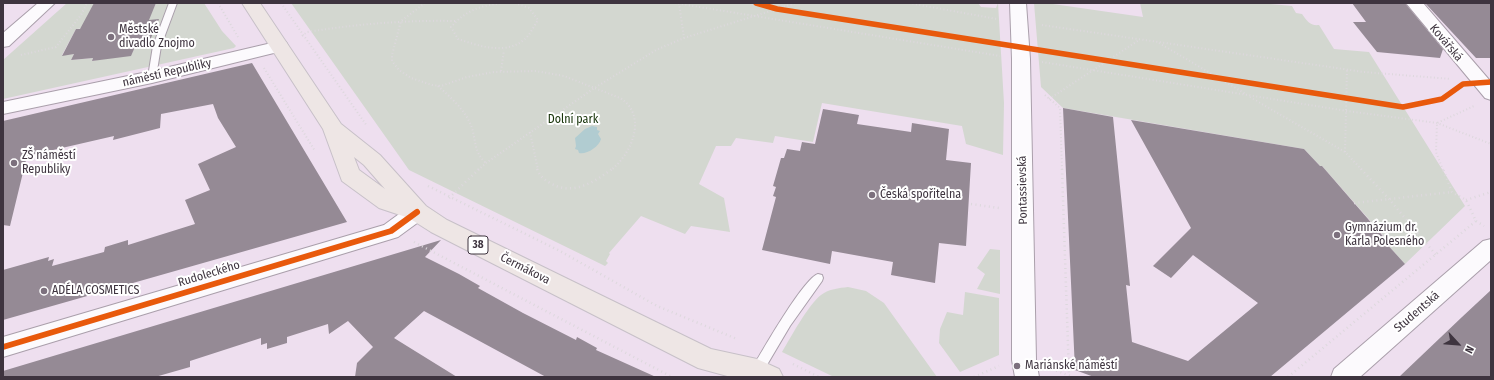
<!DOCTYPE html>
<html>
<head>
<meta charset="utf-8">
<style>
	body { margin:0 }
	#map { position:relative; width:1494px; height:380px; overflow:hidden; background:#eedfef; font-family:"Fira Sans Condensed",sans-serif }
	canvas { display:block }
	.frame { position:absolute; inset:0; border:4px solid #3e343f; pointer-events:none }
	.north { position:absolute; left:1438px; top:324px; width:40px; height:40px; -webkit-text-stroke:3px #fff; paint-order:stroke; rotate:116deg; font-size:11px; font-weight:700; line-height:16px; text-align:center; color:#3e343f }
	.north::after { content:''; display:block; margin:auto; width:14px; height:18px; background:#3e343f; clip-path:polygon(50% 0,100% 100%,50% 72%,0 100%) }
</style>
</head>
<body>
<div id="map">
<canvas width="1494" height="380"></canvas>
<div class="frame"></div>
<div class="north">N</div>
</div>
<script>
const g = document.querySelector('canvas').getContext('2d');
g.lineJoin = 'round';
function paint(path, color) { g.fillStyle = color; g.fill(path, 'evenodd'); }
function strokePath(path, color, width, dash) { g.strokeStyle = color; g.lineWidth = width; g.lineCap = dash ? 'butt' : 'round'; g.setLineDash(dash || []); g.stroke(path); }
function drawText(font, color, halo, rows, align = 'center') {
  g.font = font + ' "Fira Sans Condensed",sans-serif'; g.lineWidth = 4; g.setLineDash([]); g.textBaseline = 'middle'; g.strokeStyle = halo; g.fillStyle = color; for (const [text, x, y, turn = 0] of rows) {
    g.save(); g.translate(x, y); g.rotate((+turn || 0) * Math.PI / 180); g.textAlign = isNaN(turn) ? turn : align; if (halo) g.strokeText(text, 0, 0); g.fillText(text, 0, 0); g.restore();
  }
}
paint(new Path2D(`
	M67 3H94L87 28 76 29 62 55 74 54 71 60 93 58 92 61 132 53 156 3H204L222 31 236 46 234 48 3 99V60Z
	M291 3H978L981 7 996 8 998 3 1004 103 1003 155 966 144 962 126 822 103 813 142 775 136 773 143 736 138 731 146H716L699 184 724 198 730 232 691 226 685 234 641 216 609 253 610 254 606 261 608 263 605 266 409 170Z
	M1034 3H1046L1143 17 1140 3H1260L1292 6 1296 13 1302 14C1307 21 1310 26 1319 25L1334 49 1369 52 1465 206 1405 264 1385 242 1388 241 1322 166H1320L1304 149 1063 108 1041 87Z
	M990 249 1000 250V294L977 289 985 274 977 268Z
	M848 287 866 291 884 303 937 377H834L782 352C791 337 808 305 821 295 829 289 839 288 848 287Z
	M965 292 999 298V355L960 372 939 343 940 329 947 312 963 315Z`), '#d3d7d0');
paint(new Path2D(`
	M592 126 597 127V130L600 131 598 134 601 139C599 147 586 155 579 153L578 150 575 149 576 146 575 138 585 129Z`), '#b1ccd1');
paint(new Path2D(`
	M94 3H156L149 20 159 19 148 45 135 47 131 56 92 61 93 58 71 60 74 54 62 56 76 29H80Z
	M1352 3H1405L1443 49 1440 58 1377 52 1353 22H1366Z
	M1425 3H1491V58H1476Z
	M252 63 347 222 3 320V270L49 257 48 261 54 259 52 266 104 252 105 247 128 240V245L195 224 185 200 210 190 198 164 236 147 218 118 213 104 161 114 160 128 113 140 114 136 27 156 10 226 3 225V121Z
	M1063 108 1113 117 1130 286 1126 285 1132 342 1188 361 1258 303 1193 255 1171 278 1153 266 1191 228 1131 120 1304 149 1320 166H1322L1388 242H1385L1405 264 1270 377H1094L1075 370Z
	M823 109 859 115 857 124 911 132 912 123 949 129 946 160 971 163 966 246 939 243 935 283 891 275 893 262 832 251 830 264 762 250 776 197 773 196 776 187 773 186 781 158H784L787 149 800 151 802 142 815 144Z
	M441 240 425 257 459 274 480 286 478 288 523 313 576 340 577 337 597 348 596 350 656 377H546L424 311 394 338 457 377H355L357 363 373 347 348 321 329 334 328 324 287 337V343L267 349V343L261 345V338L190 361V367L155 377H3V371Z
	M1491 290V377H1399L1462 317Z`), '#958a95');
const lane = new Path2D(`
	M169 3H177L161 46 156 77 152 80 148 77 153 46Z
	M818 274 822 275 823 278 822 281 790 326 761 375 757 376 753 375 751 371 753 367C762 351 804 278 818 274Z`);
const street = new Path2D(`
	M38 3H55L9 46 3 47V33Z
	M1010 3H1026L1030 59 1036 360 1039 377H1015L1012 360V59Z
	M1406 3H1423L1491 82V100L1485 98Z
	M280 41 286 42 288 46 286 50 152 83 3 114V102L152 71Z
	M417 204 424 206 427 212 424 218 398 237 3 357V337L384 225 410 206Z
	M1491 239V260L1360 377H1331L1334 369 1483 241Z`);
const primary = new Path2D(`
	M242 3H260L341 124 380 155 426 206 447 220 711 349 757 359 779 369 783 377H731L698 368 431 232 409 218 379 208 342 181 323 129ZM354 157 364 165 385 189 359 170Z`);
strokePath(lane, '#aa9fab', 2);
strokePath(street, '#aa9fab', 2);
strokePath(primary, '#c7c0c8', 2);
strokePath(new Path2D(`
	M218 3 238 37
	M281 3 367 126
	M425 3 401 21 392 55V61L399 70 411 78 432 85 441 86 467 77 494 72 536 71 564 76 620 98C648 115 632 154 611 170
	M504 3C482 5 466 10 451 27L458 39C479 46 507 56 526 38 531 33 534 26 538 20L529 8 515 3
	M675 3 1000 56
	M679 3 684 38
	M909 3 997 19
	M1042 25 1364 72 1451 79
	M302 36 307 32C357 24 405 20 455 21
	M1159 43 1246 94
	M21 55 56 47 81 15 87 3
	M1042 62 1347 111 1437 123 1491 144
	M264 68 315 151
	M501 71 504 50
	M438 86C449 96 462 107 469 121 477 136 472 151 486 163
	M1045 95 1060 108 1062 170
	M1250 97 1345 152 1362 170
	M1049 99 1139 40
	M530 132 538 170
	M1345 152 1347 70
	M478 170 486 163 593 89 656 50 684 38 796 3
	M1443 170 1436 152 1437 123 1474 106`), '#ddd8dd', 2, [1, 2.5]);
strokePath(new Path2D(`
	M537 169C540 176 543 179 550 183 572 196 593 183 612 169
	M1062 169 1069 375
	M1361 169 1389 199 1436 255
	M428 186 560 251 657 306 737 339
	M449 198 479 169
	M1466 200 1491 192
	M1354 203 1452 192
	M971 204 999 208
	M1476 221 1484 226
	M414 242 672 377
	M793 364 819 377
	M1052 369 1073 377
	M974 377 999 366
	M1288 377 1476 221 1466 200 1452 192 1443 169`), '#ddd8dd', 2.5, [1, 3.5]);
paint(lane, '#fcfafd');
paint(street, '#fcfafd');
paint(primary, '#eee6e5');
strokePath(new Path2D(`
	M756 3 777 9 1403 107 1442 99 1463 84 1491 82`), '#e8590c', 5.5);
strokePath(new Path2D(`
	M3 347 391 231 417 212`), '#e8590c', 6);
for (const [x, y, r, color] of [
	[111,37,4,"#7c707d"],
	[14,163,4,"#7c707d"],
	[872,195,4,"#7c707d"],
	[1337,235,4,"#7c707d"],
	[44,291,4,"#7c707d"],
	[1017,366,4,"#7c707d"]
]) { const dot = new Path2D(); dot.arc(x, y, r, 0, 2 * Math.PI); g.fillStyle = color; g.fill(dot); strokePath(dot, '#fff', 1.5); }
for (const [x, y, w] of [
	[478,245,20]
]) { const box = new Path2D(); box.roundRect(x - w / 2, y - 9, w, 18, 3); g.fillStyle = '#fff'; g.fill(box); strokePath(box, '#3e343f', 1); }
drawText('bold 11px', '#3e343f', null, [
	["38",478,245]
]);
drawText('12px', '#3e343f', '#fff', [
	["Městské",119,30],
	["divadlo Znojmo",119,44],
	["ZŠ náměstí",22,156],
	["Republiky",22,170],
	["Česká spořitelna",880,195],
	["Gymnázium dr.",1345,228],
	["Karla Polesného",1345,242],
	["ADÉLA COSMETICS",52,291],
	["Mariánské náměstí",1025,366]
], 'left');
drawText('12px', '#3e343f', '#fff', [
	["Kovářská",1446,43,50],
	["náměstí Republiky",167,73,-13],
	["Pontassievská",1023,190,-91],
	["Čermákova",525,269,27],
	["Rudoleckého",209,274,-17],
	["Studentská",1417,312,-41]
]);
drawText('12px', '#153207', '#fff', [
	["Dolní park",573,120]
]);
</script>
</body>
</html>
